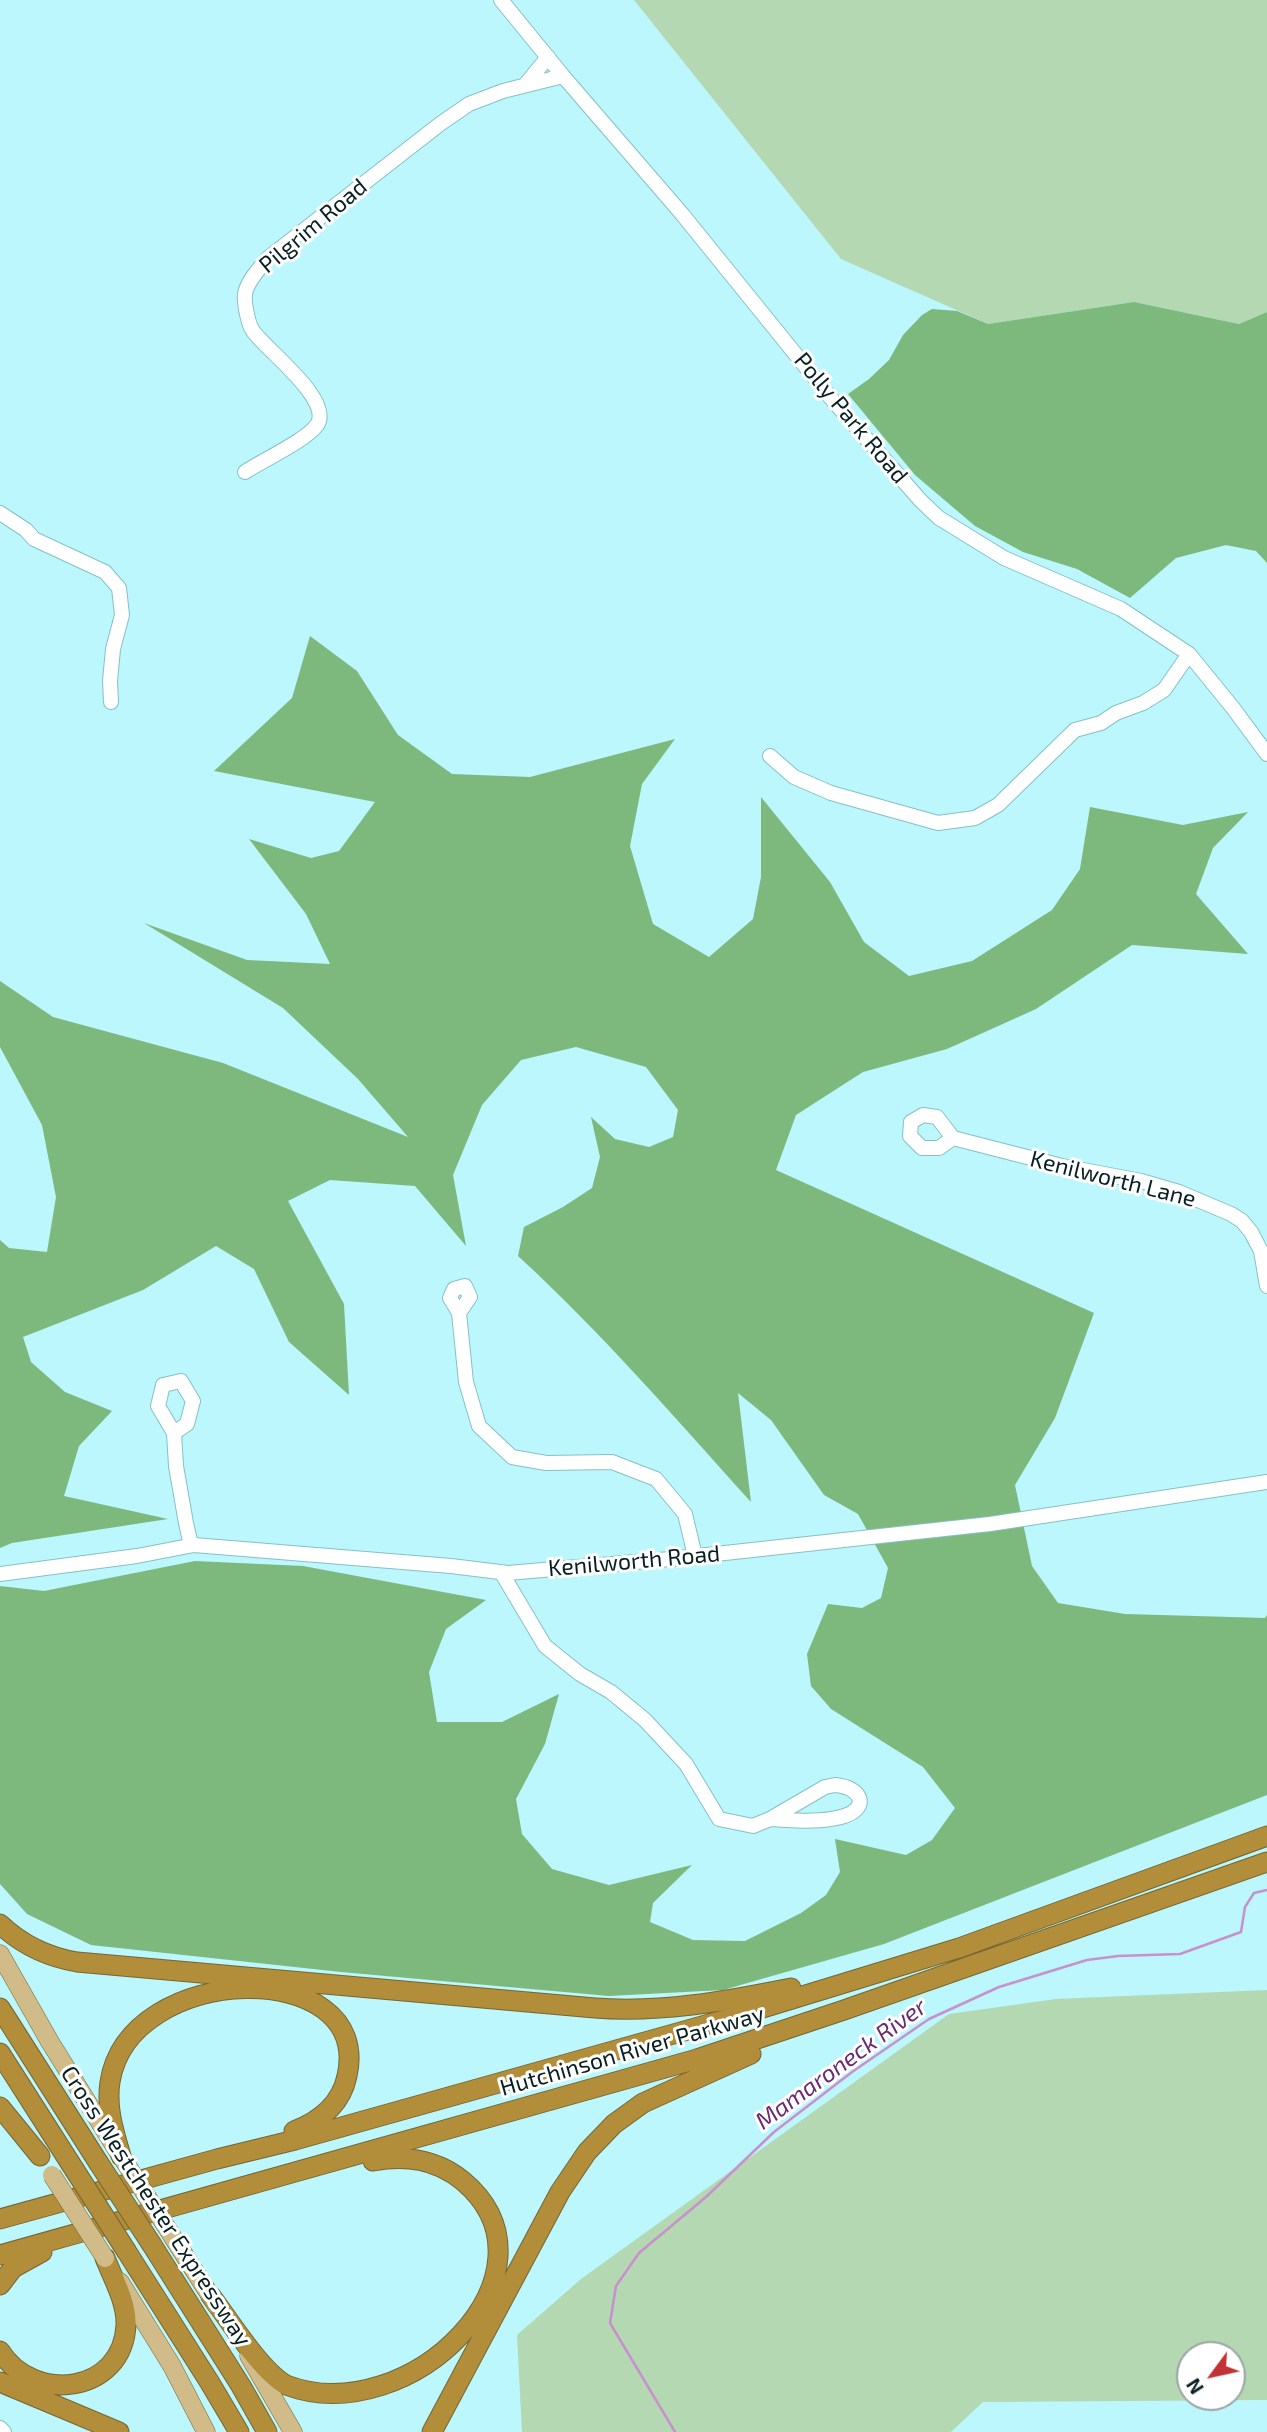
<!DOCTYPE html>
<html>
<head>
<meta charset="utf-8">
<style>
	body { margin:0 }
	#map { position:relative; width:1267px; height:2432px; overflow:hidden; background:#bbf7fd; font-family:"Exo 2",sans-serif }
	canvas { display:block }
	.north { position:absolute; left:1176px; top:2341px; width:70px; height:70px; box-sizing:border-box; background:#fff; border:2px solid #9ca5a6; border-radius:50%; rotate:237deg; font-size:19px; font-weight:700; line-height:28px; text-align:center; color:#071f21 }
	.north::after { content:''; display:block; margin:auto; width:24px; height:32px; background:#c23236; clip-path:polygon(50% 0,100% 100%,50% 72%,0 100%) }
</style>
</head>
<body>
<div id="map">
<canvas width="1267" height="2432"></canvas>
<div class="north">N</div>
</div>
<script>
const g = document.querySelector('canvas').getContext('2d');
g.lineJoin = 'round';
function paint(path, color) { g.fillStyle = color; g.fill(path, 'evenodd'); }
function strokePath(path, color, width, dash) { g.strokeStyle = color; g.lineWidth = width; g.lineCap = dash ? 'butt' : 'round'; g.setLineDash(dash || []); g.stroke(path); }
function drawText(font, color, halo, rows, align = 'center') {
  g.font = font + ' "Exo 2",sans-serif'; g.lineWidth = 6; g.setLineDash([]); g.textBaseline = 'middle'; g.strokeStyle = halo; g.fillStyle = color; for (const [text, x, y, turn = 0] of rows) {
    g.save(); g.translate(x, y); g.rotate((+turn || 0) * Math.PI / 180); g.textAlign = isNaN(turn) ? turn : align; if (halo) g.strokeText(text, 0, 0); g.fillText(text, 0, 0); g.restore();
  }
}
paint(new Path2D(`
	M634 0H1267V312L1239 324 1134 302 988 324 841 259Z
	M1267 1990V2400L983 2402 951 2432H522L517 2335 581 2279 949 2014 1056 1999ZM1232 2355V2397H1190V2355Z`), '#b3d8b2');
paint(new Path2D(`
	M1134 302 1239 324 1267 312V563L1256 551 1226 545 1176 558 1130 598 1077 569 1023 552 975 526 915 475 848 394 869 379 889 360 903 335 922 315 932 309 957 311 988 324Z
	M310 636 357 671 398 735 452 774 530 777 675 739 642 784 630 846 653 924 709 957 753 919 761 877V797L830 882 864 942 909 976 972 961 1052 910 1080 869 1090 807 1183 825 1248 812 1213 848 1196 894 1248 954 1132 945 1036 1009 947 1049 863 1072 796 1115 776 1170 1094 1313 1055 1418 1015 1485 1032 1566 1058 1603 1125 1614 1265 1618 1267 1615V1795L884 1944 723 1990 609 1996 341 1972 91 1945 27 1914 0 1884V1586L44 1591 195 1561 303 1566 486 1600 446 1629 429 1672 437 1722H502L559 1694 545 1744 516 1799 522 1834 552 1869 609 1885 692 1865 653 1903 650 1922 693 1940 745 1941 801 1913 826 1895 840 1872 835 1839 906 1855 932 1840 955 1808 923 1767 831 1709 811 1686 807 1654 828 1604 862 1608 881 1598 888 1568 858 1514 824 1495 771 1420 738 1393 751 1502C675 1418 601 1332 518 1256L524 1227 563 1207 592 1188 600 1157 591 1117 615 1139 649 1147 673 1137 678 1110 646 1067 576 1047 521 1060 482 1105 453 1175 466 1246 415 1186 330 1180 288 1201 344 1304 349 1395 289 1342 254 1269 216 1246 143 1290 23 1337 31 1362 65 1392 112 1411 79 1446 64 1496 168 1519 12 1543 0 1548V1240L9 1248 47 1252 56 1197 42 1125 0 1047V981L53 1017 223 1063 408 1137 358 1079 283 1008 144 923 247 960 330 964 306 914 249 839 311 858 339 851 375 802 214 771 292 698Z`), '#7db87c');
strokePath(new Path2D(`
	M675 2432 610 2323 616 2286 639 2253 706 2197 774 2132 852 2072 929 2019 999 1987 1087 1960 1118 1956 1180 1954 1241 1932 1245 1907 1254 1893 1267 1890`), '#c890cc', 2.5);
const minor = new Path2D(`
	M501 0 563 76 682 214 835 403 921 501 939 518 1004 558 1121 609 1189 654 1233 708 1267 754
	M525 85 548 57
	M245 472C263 460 305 441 317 425 334 400 265 349 253 331 248 324 244 303 245 294 247 281 260 268 268 258L440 124 469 104 503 91 563 76
	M0 513 26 530 34 539 105 572 119 588 122 615 113 649 110 681 111 702
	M770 756 794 777 831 793 938 823 975 818 998 805 1075 730 1101 723 1116 713 1143 703 1164 690 1189 654
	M953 1138 939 1148H922L910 1136 911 1122 923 1115 937 1117 953 1138 1062 1166 1141 1181 1179 1192 1231 1214 1242 1221 1251 1232 1261 1251 1267 1286
	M459 1313 470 1297 465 1286 454 1289 450 1298 459 1313 466 1382 479 1426 512 1457 546 1463 612 1462 656 1479 685 1514 695 1556
	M174 1433 187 1424 193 1401 181 1381 163 1385 158 1406 174 1433 176 1466 186 1523 190 1541 194 1545
	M501 1572 545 1646 580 1674 611 1692 645 1720 686 1764 719 1819 753 1826 770 1819
	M0 1574 137 1556 194 1545 451 1566 508 1573 670 1559 990 1524 1267 1482
	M835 1785C862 1787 871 1809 841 1817 818 1823 793 1820 770 1819L825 1787Z
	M0 2428 4 2432`);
const major = new Path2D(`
	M0 1954 50 2042 117 2150
	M174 2239 217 2306
	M120 2282 172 2366 206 2432
	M249 2356 293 2432`);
const highway = new Path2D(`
	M0 1924C22 1945 48 1957 77 1962L595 2008C662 2013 726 2001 791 1988
	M0 2008 98 2162
	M0 2053 74 2169
	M0 2107 40 2156
	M121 2156C114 2132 106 2108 110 2082 129 1961 374 1956 347 2076 341 2105 320 2121 294 2131
	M0 2219 217 2159 295 2140 727 2019 959 1948 1267 1836
	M152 2245 241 2386 267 2432
	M127 2252 210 2383 239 2432
	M0 2255 697 2059 844 2010 1267 1862
	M0 2285 13 2268 42 2252
	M211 2296C230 2321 260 2370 286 2385 410 2432 570 2271 463 2181 436 2159 406 2155 373 2161
	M0 2351C34 2405 123 2393 126 2325 127 2303 113 2278 105 2258
	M0 2382 119 2432
	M432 2432 560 2192 587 2152 614 2124 643 2103 751 2054`);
strokePath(minor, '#86c0c6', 16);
strokePath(major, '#766631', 19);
strokePath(highway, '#766631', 21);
strokePath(minor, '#fff', 14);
strokePath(major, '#d1bb89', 18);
strokePath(highway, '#b28d3a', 19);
const majorBridge = new Path2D(`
	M121 2156 174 2239
	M52 2175 105 2258`);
const highwayBridge = new Path2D(`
	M98 2162 152 2245
	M74 2169 127 2252`);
strokePath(majorBridge, '#766631', 19, []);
strokePath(highwayBridge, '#766631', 21, []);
strokePath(majorBridge, '#d1bb89', 18);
strokePath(highwayBridge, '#b28d3a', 19);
drawText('23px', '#071f21', '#fff', [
	["Pilgrim Road",313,226,-40],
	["Polly Park Road",851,418,50],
	["Kenilworth Lane",1113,1179,14],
	["Kenilworth Road",634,1561,-5],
	["Hutchinson River Parkway",632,2051,-16],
	["Cross Westchester Expressway",156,2206,57]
]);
drawText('italic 24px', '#6c2972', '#fff', [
	["Mamaroneck River",841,2064,-36]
]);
</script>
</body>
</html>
